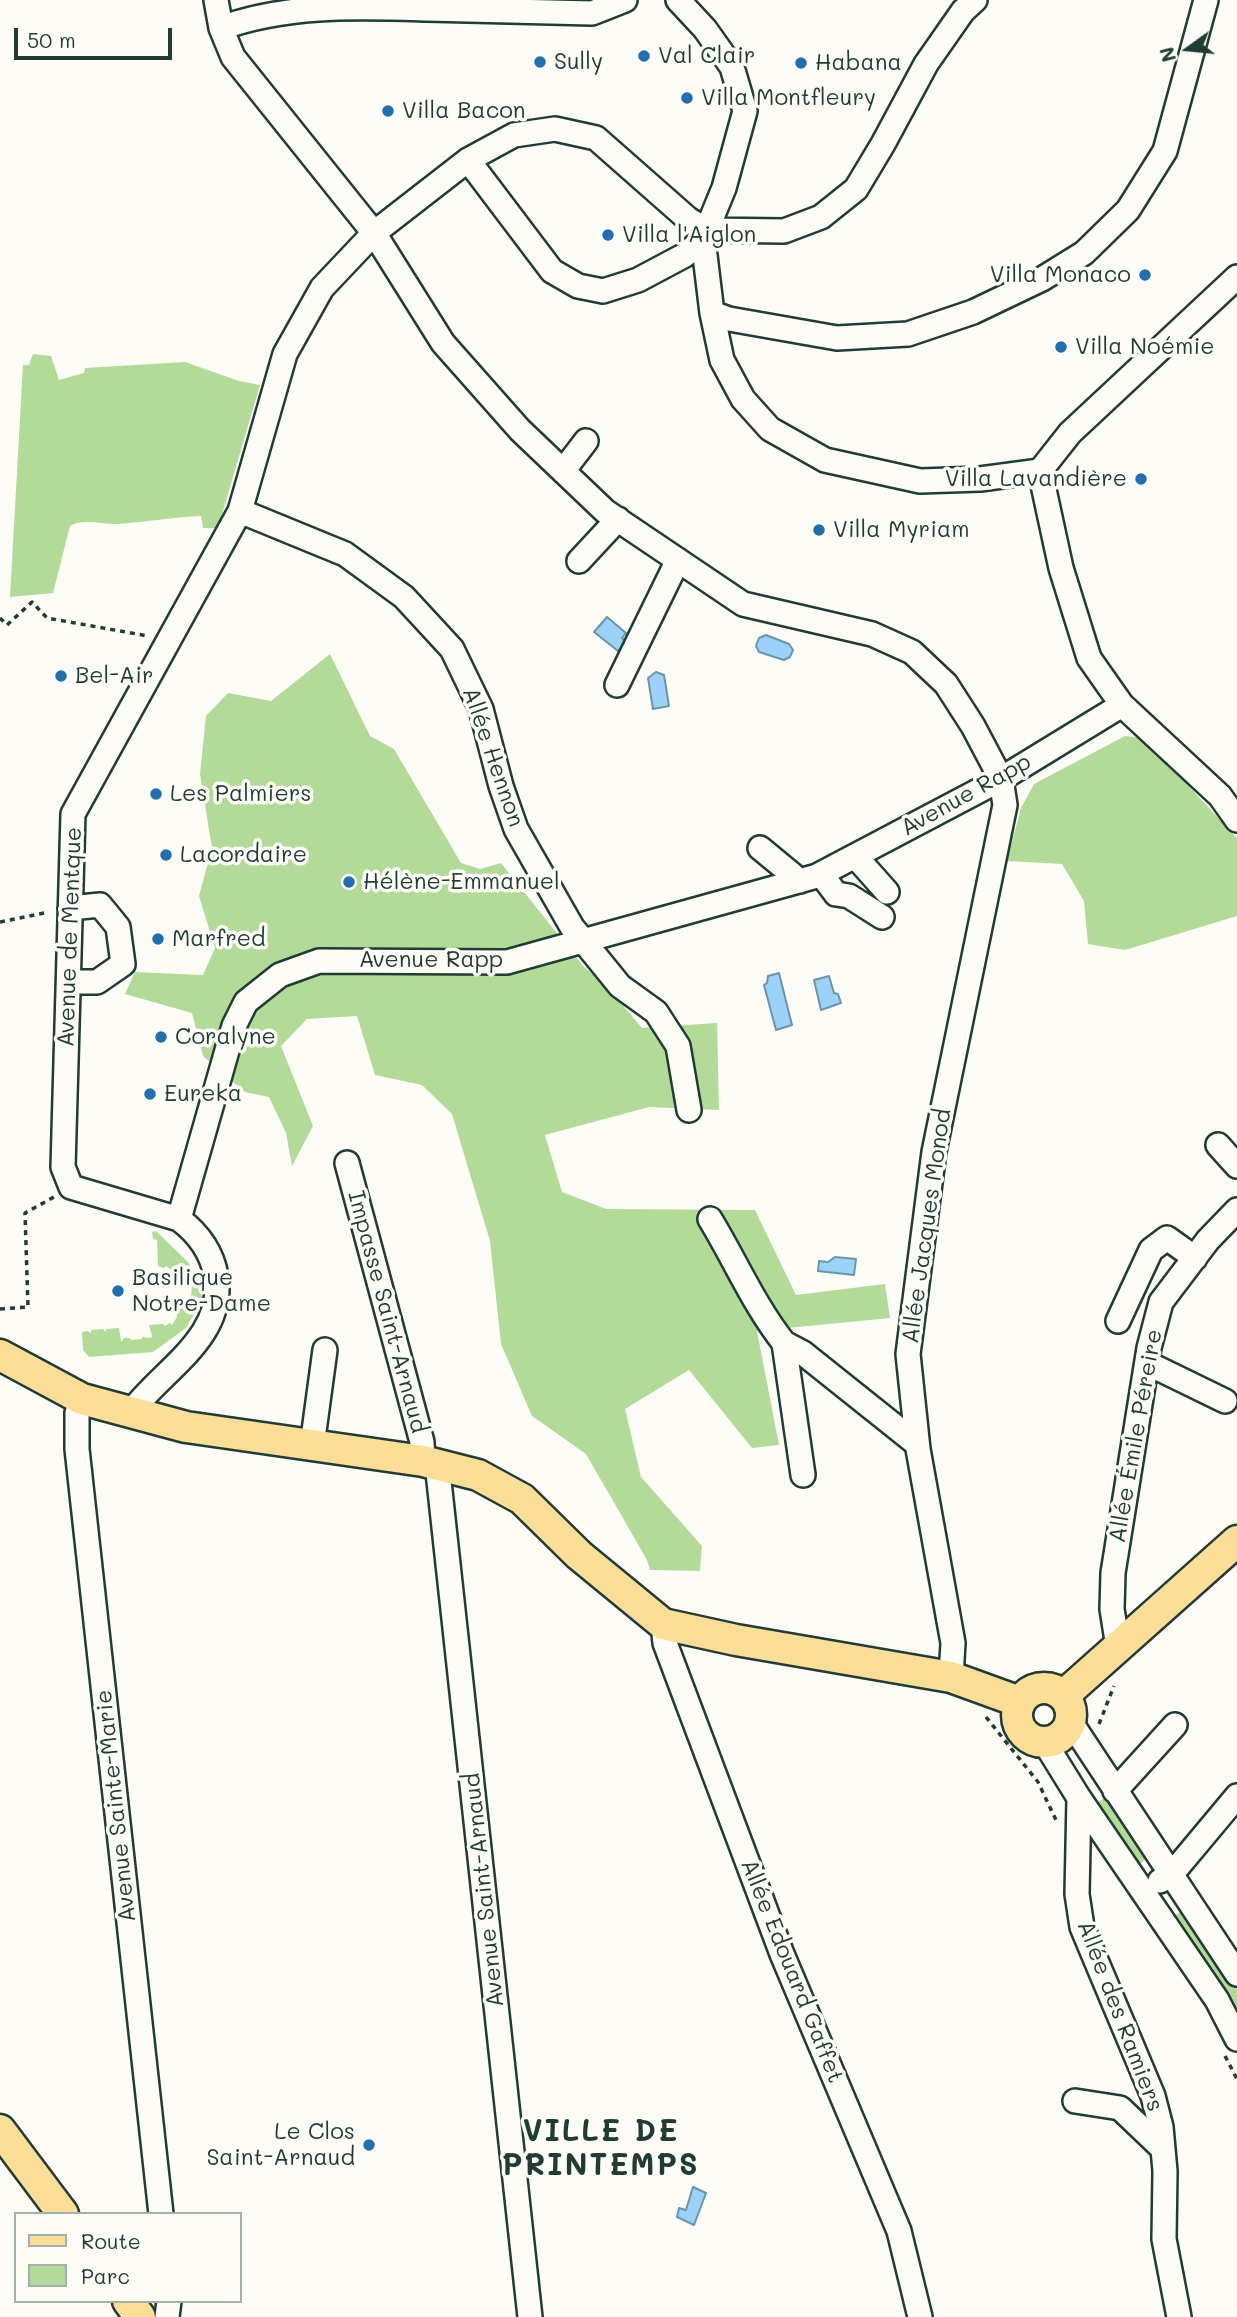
<!DOCTYPE html>
<html>
<head>
<meta charset="utf-8">
<style>
	body { margin:0 }
	#map { position:relative; width:1237px; height:2317px; overflow:hidden; background:#fdfcf7; font-family:Mali,sans-serif }
	canvas { display:block }
	.legend { position:absolute; left:14px; top:2212px; width:228px; height:91px; box-sizing:border-box; background:#fdfcf7; border:2px solid #a4b0a9; margin:0; padding:9px 12px; list-style:none; font-size:21px; color:#1f3d34 }
	.legend li { display:flex; align-items:center; gap:14px; height:35px }
	.legend b { width:35px; border:2px solid #a4b0a9 }
	.north { position:absolute; left:1153px; top:14px; width:70px; height:70px; -webkit-text-stroke:5px #fdfcf7; paint-order:stroke; rotate:255deg; font-size:19px; font-weight:700; line-height:28px; text-align:center; color:#1f3d34 }
	.north::after { content:''; display:block; margin:auto; width:24px; height:32px; background:#1f3d34; clip-path:polygon(50% 0,100% 100%,50% 72%,0 100%) }
	.scale { position:absolute; left:14px; top:28px; width:158px; height:32px; box-sizing:border-box; border:4px solid #1f3d34; border-top:0; padding-left:9px; font-size:21px; line-height:24px; white-space:nowrap; color:#1f3d34; -webkit-text-stroke:5px #fdfcf7; paint-order:stroke }
</style>
</head>
<body>
<div id="map">
<canvas width="1237" height="2317"></canvas>
<ul class="legend">
<li><b style="height:9px;background:#fdde96"></b>Route</li>
<li><b style="height:19px;background:#b2db98"></b>Parc</li>
</ul>
<div class="north">N</div>
<div class="scale">50 m</div>
</div>
<script>
const g = document.querySelector('canvas').getContext('2d');
g.lineJoin = 'round';
function paint(path, color) { g.fillStyle = color; g.fill(path, 'evenodd'); }
function strokePath(path, color, width, dash) { g.strokeStyle = color; g.lineWidth = width; g.lineCap = dash ? 'butt' : 'round'; g.setLineDash(dash || []); g.stroke(path); }
function drawText(font, color, halo, rows, align = 'center') {
  g.font = font + ' Mali,sans-serif'; g.lineWidth = 7; g.setLineDash([]); g.textBaseline = 'middle'; g.strokeStyle = halo; g.fillStyle = color; for (const [text, x, y, turn = 0] of rows) {
    g.save(); g.translate(x, y); g.rotate((+turn || 0) * Math.PI / 180); g.textAlign = isNaN(turn) ? turn : align; if (halo) g.strokeText(text, 0, 0); g.fillText(text, 0, 0); g.restore();
  }
}
paint(new Path2D(`
	M33 354 51 356 59 380 84 373 85 368 185 362 239 381 260 385 218 528H203L201 516C173 517 146 522 119 524 102 525 84 518 70 526L53 593 10 597 23 365H29Z
	M330 654 370 736 394 749 461 863 480 869 501 863 584 967 605 984 642 1028 717 1023 719 1110 649 1107 545 1135 562 1192 606 1209 755 1210 796 1295 885 1284 890 1318 757 1331 779 1445 752 1448 689 1370 625 1409 641 1477 702 1546 700 1571 650 1570 647 1560 586 1454 532 1416 501 1344 490 1241 452 1114 422 1085 375 1075 357 1016 307 1019 281 1046 313 1126 292 1166 286 1133 269 1097 245 1092 203 1056 192 1013 125 994 135 972 203 975 215 948 199 896 212 848 200 774 206 716 228 693 271 701Z
	M1125 736 1144 738 1237 838V916L1125 950 1088 944 1084 901 1062 864 1007 861 1021 808 1034 784Z
	M156 1231 188 1262 201 1285 202 1300 186 1328 153 1352 89 1357 83 1350 82 1332 88 1331 91 1333V1330L103 1329 106 1332V1329L119 1328 121 1342 124 1338H130L131 1340 142 1339V1337L151 1338 152 1336 149 1325 163 1324 165 1326 170 1323 172 1325 177 1317 176 1310 171 1308 181 1307 183 1309 189 1300H193L194 1298 191 1297 192 1286 190 1287 180 1278 179 1281 168 1282 173 1279 171 1278 173 1271 166 1266 164 1268 158 1266 157 1240 153 1239 152 1232Z
	M1115 1791 1156 1852 1129 1872 1087 1810Z
	M1191 1905 1237 1974V2020L1164 1923Z`), '#b2db98');
const water = new Path2D(`
	M607 617 626 633 622 638 626 641 618 651 594 632Z
	M766 635 789 644 793 650 790 657 784 660 759 652 756 646 759 638Z
	M656 672 664 675 669 706 653 709 648 678Z
	M779 973 792 1025 776 1030 764 985 767 983 768 976Z
	M829 976 834 993 838 994 841 1003 821 1010 814 980Z
	M835 1257 856 1259 854 1275 818 1271 819 1261 828 1262Z
	M693 2187 706 2193 694 2225 677 2217 679 2208 686 2210Z`);
paint(water, '#9ad2fa');
strokePath(water, '#6996ab', 2);
const minor = new Path2D(`
	M216 0 221 28 233 57 374 233 443 343 520 430 605 511 743 604 872 634 912 652 946 684 973 726 1001 779 1005 805 934 1152 908 1354 918 1449 953 1643 951 1677
	M678 0 705 29 732 67 745 111 724 188 703 239 712 313 722 360 743 399 770 429 825 460 920 481 980 479 1040 471
	M221 28C288 4 356 7 427 9 482 10 537 12 592 13L625 0
	M468 160 552 271 578 286 603 291 638 280 685 255 703 239
	M712 313 729 319 837 338 908 334 973 312 1042 279 1084 253 1128 210 1165 151 1206 0
	M563 471 586 441
	M1040 471 1061 568 1089 658 1122 705 1220 796 1237 820
	M1040 471 1070 433 1237 277
	M240 511 345 554 404 597 452 649 481 709 501 786 516 829 572 927 620 986 656 1012 678 1046 689 1110
	M579 561 618 519
	M617 685 678 560
	M760 848 800 881
	M855 856 887 892
	M821 874 836 894 849 896 882 917
	M69 982H97L123 964 118 927 100 905 70 908
	M1218 1145 1237 1166
	M347 1163 422 1442 423 1461
	M179 1219 71 1187 63 1167 73 814 240 511 285 354 322 288 374 233 468 160 514 135 555 129 596 138 688 219 706 230 784 231 821 217 856 189 883 144 926 64 963 11 975 0
	M710 1219C735 1260 754 1305 784 1343
	M1118 1321 1151 1250 1167 1238 1195 1258
	M1147 1363 1225 1401
	M82 1399 77 1413V1449L161 2214
	M131 1412C163 1369 226 1337 216 1276 212 1252 199 1234 179 1219L234 1026 246 1002 280 975 319 961 507 962 817 876 1001 779 1122 705
	M312 1446 325 1350
	M437 1463 530 2317
	M803 1475 784 1343 803 1353 917 1444
	M663 1624 665 1643 782 1954 899 2231 920 2317
	M1118 1647 1112 1609 1113 1573 1149 1348 1161 1302 1208 1240 1237 1210
	M1070 1721 1237 1974
	M1045 1743 1079 1798 1217 2000 1237 2039
	M1115 1791 1175 1725
	M1079 1798 1077 1894 1082 1927 1153 2096 1161 2127 1165 2171 1164 2239 1179 2317
	M1160 1881 1171 1875 1237 1796
	M1075 2101 1120 2108 1163 2149
	M167 2317 169 2301`);
const major = new Path2D(`
	M0 1355 82 1399 186 1427 423 1461 478 1475 522 1499 579 1555 663 1624 736 1640 951 1677 1020 1702
	M1017 1715a27 27 0 1 1 54 0a27 27 0 1 1-54 0Z
	M1063 1696 1237 1541
	M0 2130 63 2214
	M128 2301 140 2317`);
strokePath(minor, '#1f3d34', 28);
strokePath(major, '#1f3d34', 35);
strokePath(new Path2D(`
	M0 618 7 625 32 602 47 618 148 636
	M0 922 49 912
	M0 1309 28 1307 25 1213 54 1197
	M986 1717 1038 1782 1056 1820
	M1099 1724 1114 1686
	M1225 2056 1237 2079`), '#1f3d34', 3.5, [5, 5]);
strokePath(minor, '#fdfcf7', 23);
strokePath(major, '#fdde96', 30);
for (const [x, y, r, color] of [
	[644,56,7,"#1f6fb2"],
	[540,62,7,"#1f6fb2"],
	[801,63,7,"#1f6fb2"],
	[687,98,7,"#1f6fb2"],
	[388,111,7,"#1f6fb2"],
	[608,235,7,"#1f6fb2"],
	[1145,275,7,"#1f6fb2"],
	[1061,347,7,"#1f6fb2"],
	[1141,479,7,"#1f6fb2"],
	[819,530,7,"#1f6fb2"],
	[61,676,7,"#1f6fb2"],
	[156,794,7,"#1f6fb2"],
	[166,855,7,"#1f6fb2"],
	[349,882,7,"#1f6fb2"],
	[158,939,7,"#1f6fb2"],
	[161,1037,7,"#1f6fb2"],
	[150,1094,7,"#1f6fb2"],
	[118,1291,7,"#1f6fb2"],
	[369,2145,7,"#1f6fb2"]
]) { const dot = new Path2D(); dot.arc(x, y, r, 0, 2 * Math.PI); g.fillStyle = color; g.fill(dot); strokePath(dot, '#fdfcf7', 2.5); }
drawText('23px', '#1f3d34', '#fdfcf7', [
	["Val Clair",658,56],
	["Sully",554,62],
	["Habana",815,63],
	["Villa Montfleury",701,98],
	["Villa Bacon",402,111],
	["Villa l'Aiglon",622,235],
	["Villa Monaco",1131,275,"right"],
	["Villa Noémie",1075,347],
	["Villa Lavandière",1127,479,"right"],
	["Villa Myriam",833,530],
	["Bel-Air",75,676],
	["Les Palmiers",170,794],
	["Lacordaire",180,855],
	["Hélène-Emmanuel",363,882],
	["Marfred",172,939],
	["Coralyne",175,1037],
	["Eureka",164,1094],
	["Basilique",132,1278],
	["Notre-Dame",132,1304],
	["Le Clos",355,2132,"right"],
	["Saint-Arnaud",355,2158,"right"]
], 'left');
drawText('23px', '#1f3d34', '#fdfcf7', [
	["Allée Hennon",493,757,71],
	["Avenue Rapp",966,795,-29],
	["Avenue de Mentque",70,937,-88],
	["Avenue Rapp",431,960],
	["Allée Jacques Monod",927,1226,-82],
	["Impasse Saint-Arnaud",387,1312,75],
	["Allée Émile Péreire",1136,1436,-80],
	["Avenue Sainte-Marie",116,1806,-96],
	["Avenue Saint-Arnaud",484,1890,-96],
	["Allée Edouard Gaffet",792,1971,68],
	["Allée des Ramiers",1120,2016,69]
]);
g.letterSpacing = '2px';
drawText('bold 30px', '#1f3d34', '#fdfcf7', [
	["VILLE DE",601,2132],
	["PRINTEMPS",601,2166]
]);
g.letterSpacing = '0px';
</script>
</body>
</html>
